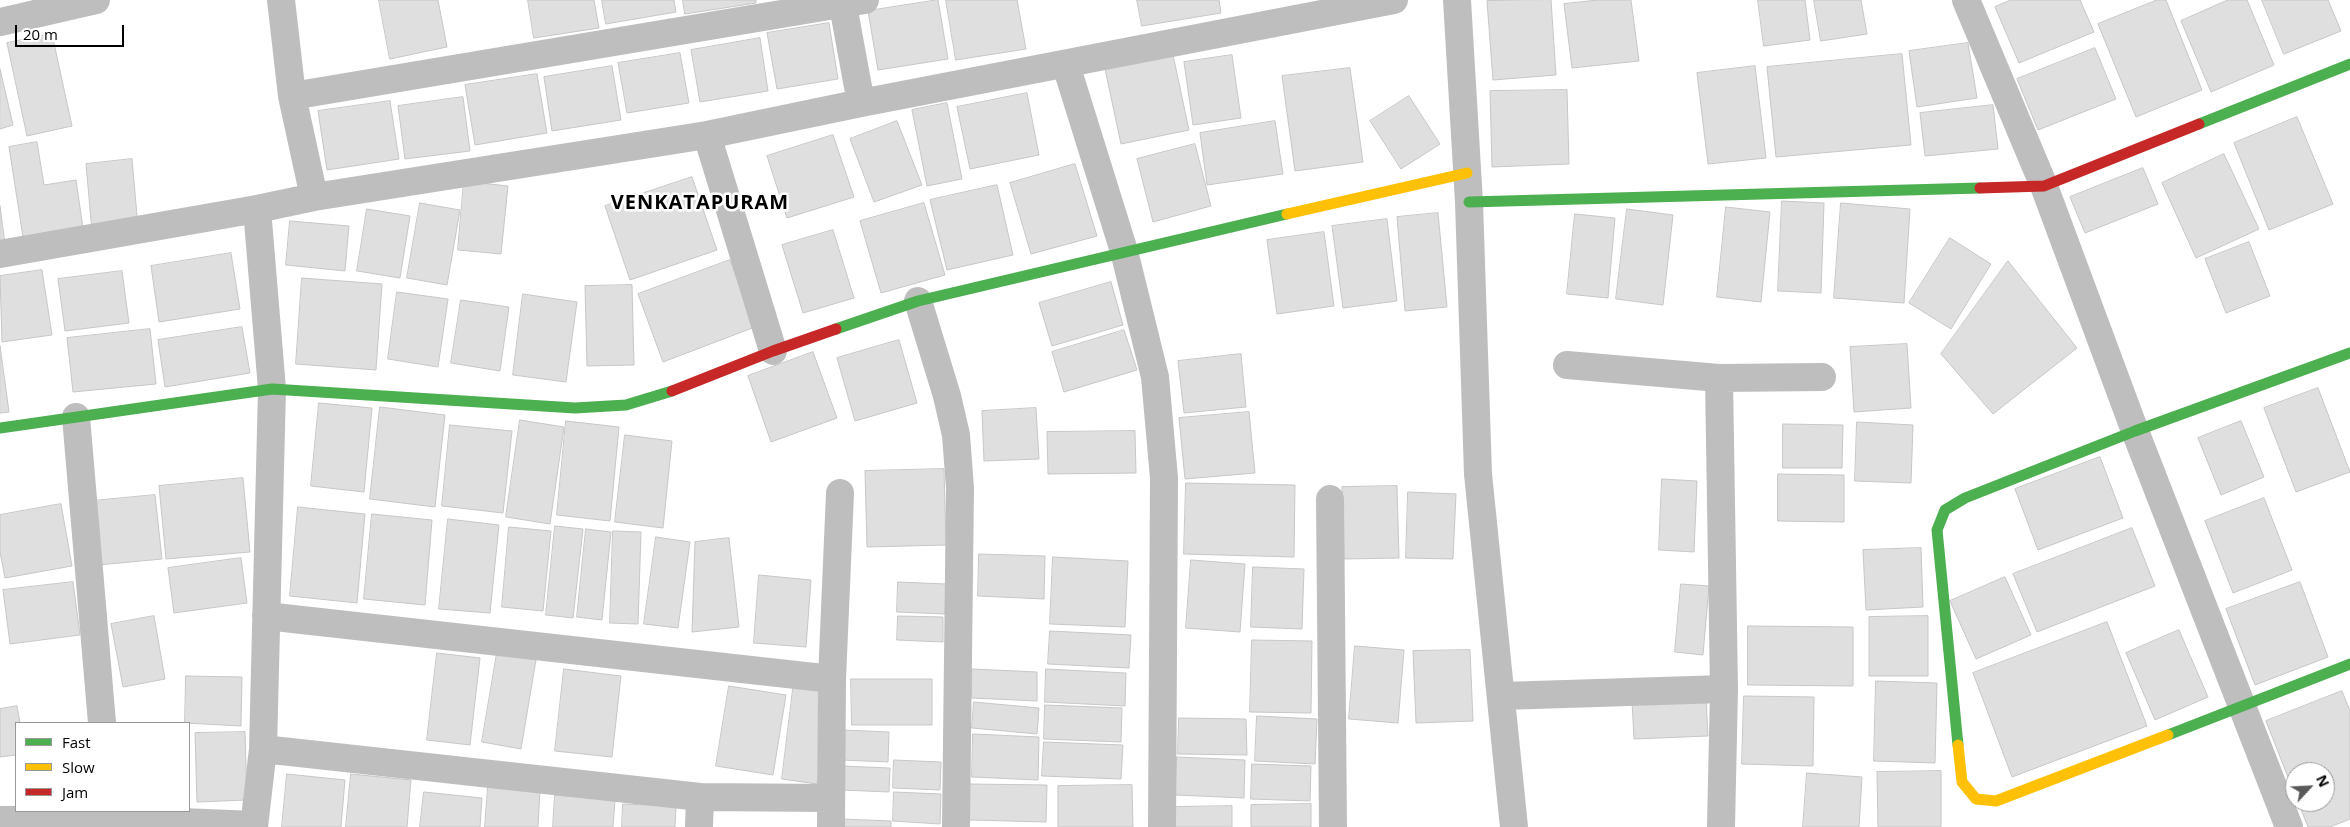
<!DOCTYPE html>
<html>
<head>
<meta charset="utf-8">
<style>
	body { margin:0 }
	#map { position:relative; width:2350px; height:827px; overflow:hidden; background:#fff; font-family:"Open Sans",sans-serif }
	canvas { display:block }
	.legend { position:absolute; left:15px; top:722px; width:175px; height:90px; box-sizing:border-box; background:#fff; border:1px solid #999; margin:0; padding:6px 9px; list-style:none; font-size:15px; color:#000 }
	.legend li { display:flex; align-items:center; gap:10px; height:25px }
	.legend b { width:25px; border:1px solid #999 }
	.north { position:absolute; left:2285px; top:762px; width:50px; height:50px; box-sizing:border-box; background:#fff; border:1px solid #999; border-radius:50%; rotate:65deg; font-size:14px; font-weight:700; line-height:20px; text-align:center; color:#000 }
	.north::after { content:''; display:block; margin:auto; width:18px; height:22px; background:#595959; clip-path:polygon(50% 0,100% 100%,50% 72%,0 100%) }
	.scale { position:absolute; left:15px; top:25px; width:109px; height:22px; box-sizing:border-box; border:2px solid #000; border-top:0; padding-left:6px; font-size:15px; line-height:18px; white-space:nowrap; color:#000; -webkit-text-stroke:4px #fff; paint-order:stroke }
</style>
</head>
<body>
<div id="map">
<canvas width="2350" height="827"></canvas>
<ul class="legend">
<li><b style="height:6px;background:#4caf50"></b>Fast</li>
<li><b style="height:6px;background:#ffc107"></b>Slow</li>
<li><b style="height:6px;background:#c62828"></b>Jam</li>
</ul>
<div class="north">N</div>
<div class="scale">20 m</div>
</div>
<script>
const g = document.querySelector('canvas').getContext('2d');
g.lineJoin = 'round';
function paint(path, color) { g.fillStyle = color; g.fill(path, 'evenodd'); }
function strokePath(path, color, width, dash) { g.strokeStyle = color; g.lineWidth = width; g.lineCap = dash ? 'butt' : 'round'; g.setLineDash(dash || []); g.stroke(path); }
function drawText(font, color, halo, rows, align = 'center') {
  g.font = font + ' "Open Sans",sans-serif'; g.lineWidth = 5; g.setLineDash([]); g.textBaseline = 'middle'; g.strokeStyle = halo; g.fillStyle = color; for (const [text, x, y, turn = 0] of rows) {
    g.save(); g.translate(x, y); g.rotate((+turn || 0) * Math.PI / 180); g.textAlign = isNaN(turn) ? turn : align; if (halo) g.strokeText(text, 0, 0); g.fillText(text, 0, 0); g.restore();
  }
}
const building = new Path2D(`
	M379 0H438L447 47 390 59Z
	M528 0H594L599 28 534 38Z
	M602 0H674L676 12 606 24Z
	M683 0H756V3L685 14Z
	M938 0 948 59 878 70 868 11Z
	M946 0H1017L1026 49 956 60Z
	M1137 0H1219L1221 13 1142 26Z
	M1551 0 1556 75 1493 80 1487 1Z
	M1598 0H1631L1639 61 1572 68 1564 4Z
	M1758 0H1805L1810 40 1764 46Z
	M1814 0H1861L1867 34 1821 41Z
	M2011 0H2080L2094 32 2019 63 1995 7Z
	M2157 0H2166L2202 90 2136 117 2098 24Z
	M2228 0H2247L2274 65 2211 92 2181 21Z
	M2262 0H2328L2341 31 2284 54Z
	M829 23 838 79 777 89 767 33Z
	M52 34 72 126 27 136 7 43Z
	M760 38 768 91 700 102 691 50Z
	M1968 43 1977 98 1917 107 1909 51Z
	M2095 48 2116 99 2038 130 2017 79Z
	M680 53 689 103 627 113 618 63Z
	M1902 54 1911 145 1776 157 1767 67Z
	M1173 55 1189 130 1121 144 1105 69Z
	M1232 55 1241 118 1193 125 1184 62Z
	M612 66 621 120 552 131 544 77Z
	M1755 66 1766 158 1708 164 1697 73Z
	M1350 68 1363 162 1295 171 1282 76Z
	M0 69 13 125 0 129Z
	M537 74 547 133 475 145 465 85Z
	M1567 90 1569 164 1492 167 1490 91Z
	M1027 93 1039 155 970 169 957 107Z
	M1409 96 1440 144 1401 169 1370 121Z
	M463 97 470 151 405 159 398 106Z
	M390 101 399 159 327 170 318 111Z
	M947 103 962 179 927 186 912 110Z
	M1993 105 1998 149 1925 156 1920 113Z
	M2297 117 2333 204 2269 230 2234 143Z
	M897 121 922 185 874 202 850 139Z
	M1275 121 1283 174 1207 185 1200 133Z
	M833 135 854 197 787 218 767 156Z
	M37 142 44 185 76 180 83 228 23 237 9 147Z
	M1195 144 1211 206 1153 222 1137 159Z
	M2224 154 2259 229 2196 258 2162 183Z
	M132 159 138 227 92 231 86 164Z
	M1075 164 1097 236 1031 254 1010 183Z
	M2143 168 2158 204 2085 233 2070 197Z
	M692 177 717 250 630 280 605 206Z
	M464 181 508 186 501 254 458 250Z
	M997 185 1013 255 947 270 930 200Z
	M1782 201 1824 203 1821 293 1778 291Z
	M420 203 460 210 447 285 407 278Z
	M924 203 945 275 881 293 860 221Z
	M1841 203 1910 209 1904 303 1834 298Z
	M0 206 5 244 0 245Z
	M1726 207 1770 212 1761 302 1717 297Z
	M367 209 410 216 400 278 357 271Z
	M1627 209 1673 215 1663 305 1616 299Z
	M1438 213 1447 307 1405 311 1397 217Z
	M1575 214 1615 218 1608 298 1567 294Z
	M1387 219 1397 301 1343 308 1332 226Z
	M290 221 349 226 345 271 286 265Z
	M833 230 854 298 803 313 782 245Z
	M1324 232 1334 306 1277 314 1267 240Z
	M1950 238 1991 264 1951 329 1909 303Z
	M2249 242 2270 296 2226 313 2205 259Z
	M231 253 240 309 159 322 151 266Z
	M730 260 755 327 663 362 638 294Z
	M2008 261 2077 348 1993 414 1941 354Z
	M42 270 52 335 2 342 0 276Z
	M122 271 129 323 65 331 58 279Z
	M302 278 382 284 376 370 296 364Z
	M1111 282 1123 325 1052 346 1039 303Z
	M632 285 634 365 587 366 585 286Z
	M397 292 448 299 438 367 388 359Z
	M523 294 577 302 566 382 513 375Z
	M461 300 509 307 500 371 451 363Z
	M242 327 250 373 165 387 158 340Z
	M150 329 156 384 73 392 67 338Z
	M1124 330 1137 370 1064 392 1052 352Z
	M899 340 917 403 855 421 837 358Z
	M1907 344 1911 408 1854 412 1850 347Z
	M0 346 9 412 0 413Z
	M813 352 837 418 771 442 748 376Z
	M1241 354 1246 407 1184 413 1178 361Z
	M2318 388 2350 472 2296 492 2264 408Z
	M319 403 372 408 364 492 311 486Z
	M380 407 445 415 435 507 370 499Z
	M1036 408 1039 459 984 461 982 411Z
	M1249 412 1255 473 1185 479 1179 418Z
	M520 420 564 427 550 524 506 517Z
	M566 421 619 427 610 521 557 515Z
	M2241 421 2264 477 2221 495 2198 438Z
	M1857 422 1913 425 1911 483 1855 481Z
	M1783 424 1843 425 1842 468H1783Z
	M450 425 512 431 503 513 442 506Z
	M1135 431 1136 473 1048 474 1047 432Z
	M625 435 672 441 663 528 615 522Z
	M2100 457 2123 518 2038 550 2015 489Z
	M944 469 946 545 867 547 865 471Z
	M1778 474 1844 475V522L1778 521Z
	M243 478 250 552 166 559 159 486Z
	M1662 479 1697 481 1694 552 1659 550Z
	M1186 483 1295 485 1294 557 1184 554Z
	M1397 486 1399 558 1344 559 1342 487Z
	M1408 492 1456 494 1453 559 1406 558Z
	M155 495 162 559 98 565 92 501Z
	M2264 498 2292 570 2233 593 2205 521Z
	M61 504 72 566 5 578 0 552V515Z
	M298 507 365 514 357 603 290 596Z
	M372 514 432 520 425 605 364 599Z
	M448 519 499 525 490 613 439 609Z
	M555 526 583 529 573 618 546 615Z
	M509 527 551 531 543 611 502 607Z
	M2132 528 2155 586 2037 632 2013 574Z
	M586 529 611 532 602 620 577 617Z
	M613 531 641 532 638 624 610 623Z
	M656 537 690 542 678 628 644 624Z
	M729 538 739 627 692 632 695 542Z
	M1921 548 1923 607 1866 610 1863 550Z
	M979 554 1045 556 1044 599 978 596Z
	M1053 557 1128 561 1125 627 1050 624Z
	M241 558 247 603 174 613 168 568Z
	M1191 560 1245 564 1240 632 1186 628Z
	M1253 567 1304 569 1302 629 1251 627Z
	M759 575 811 580 806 647 754 643Z
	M2005 577 2031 635 1976 659 1950 601Z
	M73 582 80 635 10 644 3 590Z
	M898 582 946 584 945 614 897 612Z
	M2300 582 2328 657 2255 685 2226 609Z
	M1681 584 1709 586 1703 655 1675 652Z
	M154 616 165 679 123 687 111 624Z
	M898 616 943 617V642L897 640Z
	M1928 616V676H1869V617Z
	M2107 622 2147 726 2012 777 1973 673Z
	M1748 626 1853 627V686L1748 685Z
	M2179 630 2208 697 2155 720 2126 653Z
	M1050 631 1131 635 1129 668 1048 664Z
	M1252 640 1312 641 1311 713 1250 712Z
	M1355 646 1404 650 1398 723 1349 719Z
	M1470 650 1473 721 1416 723 1413 651Z
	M437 653 480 658 470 745 427 740Z
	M497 653 536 660 521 749 482 742Z
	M564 669 621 676 612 757 555 751Z
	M972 669 1037 672V701L972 698Z
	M1046 669 1126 673 1125 706 1045 702Z
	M186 676 242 677 241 726 185 723Z
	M851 679H932V725H852Z
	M794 681 829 686 817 784 782 779Z
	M1876 681 1937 683 1935 763 1874 761Z
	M729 686 786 695 773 775 716 766Z
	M2342 691 2350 711V819L2330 827H2308L2298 802H2325V772H2295V795L2266 721Z
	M1744 696 1814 697 1813 766 1742 764Z
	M1706 697 1708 736 1634 739 1632 701Z
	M974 702 1039 708 1037 734 972 728Z
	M1045 705 1122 708 1121 742 1044 739Z
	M17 706 20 723H16V755L0 757V709Z
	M1257 716 1317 719 1315 764 1255 761Z
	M1179 718 1246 719 1247 755 1178 754Z
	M842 730 889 732 888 762 841 760Z
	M245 732 247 800 197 802 195 733Z
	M973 734 1039 737 1038 780 972 777Z
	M1044 742 1123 745 1121 779 1042 776Z
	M1177 757 1245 760 1244 798 1176 795Z
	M894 760 941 762 940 790 893 788Z
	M1252 764 1311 766 1310 801 1251 799Z
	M842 766 890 768 889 792 841 790Z
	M1941 771V827H1878L1877 772Z
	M1807 773 1862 777 1859 827H1803Z
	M287 774 345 780 341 827H282Z
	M351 774 411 780 407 827H346Z
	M969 784 1047 785 1046 822 969 820Z
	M1132 785 1133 827H1058V786Z
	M488 787 540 790 538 827H485Z
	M424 792 482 798 480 827H420Z
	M894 792 941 794 940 824 893 821Z
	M555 795 615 800 613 827H553Z
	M623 804 676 806 675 827H622Z
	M1311 804V827H1251V805Z
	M1232 806V827H1175L1174 807Z
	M841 819 891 821V827H841Z`);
paint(building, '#dfdfdf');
strokePath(building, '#c7c7c7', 1);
strokePath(new Path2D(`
	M842 0 861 103 1394 0
	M1457 0 1469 202 1478 474 1514 827
	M1966 0 2044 186 2135 431 2289 827
	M0 22 96 0
	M1066 65 1124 251 1155 377 1164 478 1162 827
	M292 96 865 0
	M707 135 861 103
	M314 197 707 135 773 351
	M0 254 257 209
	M918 301 947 396 956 435 960 488 956 827
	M1567 365 1719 378 1822 377
	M1719 378 1724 689 1721 827
	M76 417 102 723
	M1330 499 1333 827
	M266 616 832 679
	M1502 696 1724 689
	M263 749 700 797 831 798
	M0 820 110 819 254 825
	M254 827 263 749 272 389 257 209 314 197 292 96 281 0
	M699 827 700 797
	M831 827 832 679 840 493`), '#bebebe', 28);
strokePath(new Path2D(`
	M2199 124 2350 64
	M1469 202 1980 188
	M836 329 918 301 1287 214
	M0 428 272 389 575 408 626 405 672 391
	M2168 735 2350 664
	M1958 745 1937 530 1945 510 1965 498 2135 431 2350 353`), '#4caf50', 11);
strokePath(new Path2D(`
	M1287 214 1467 173
	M1958 745 1962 782 1976 799 1996 801 2168 735`), '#ffc107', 11);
strokePath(new Path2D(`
	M1980 188 2044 186 2199 124
	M672 391 773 351 836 329`), '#c62828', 11);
g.letterSpacing = '1px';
drawText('bold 20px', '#000', '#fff', [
	["VENKATAPURAM",700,203]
]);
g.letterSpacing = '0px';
</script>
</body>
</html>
